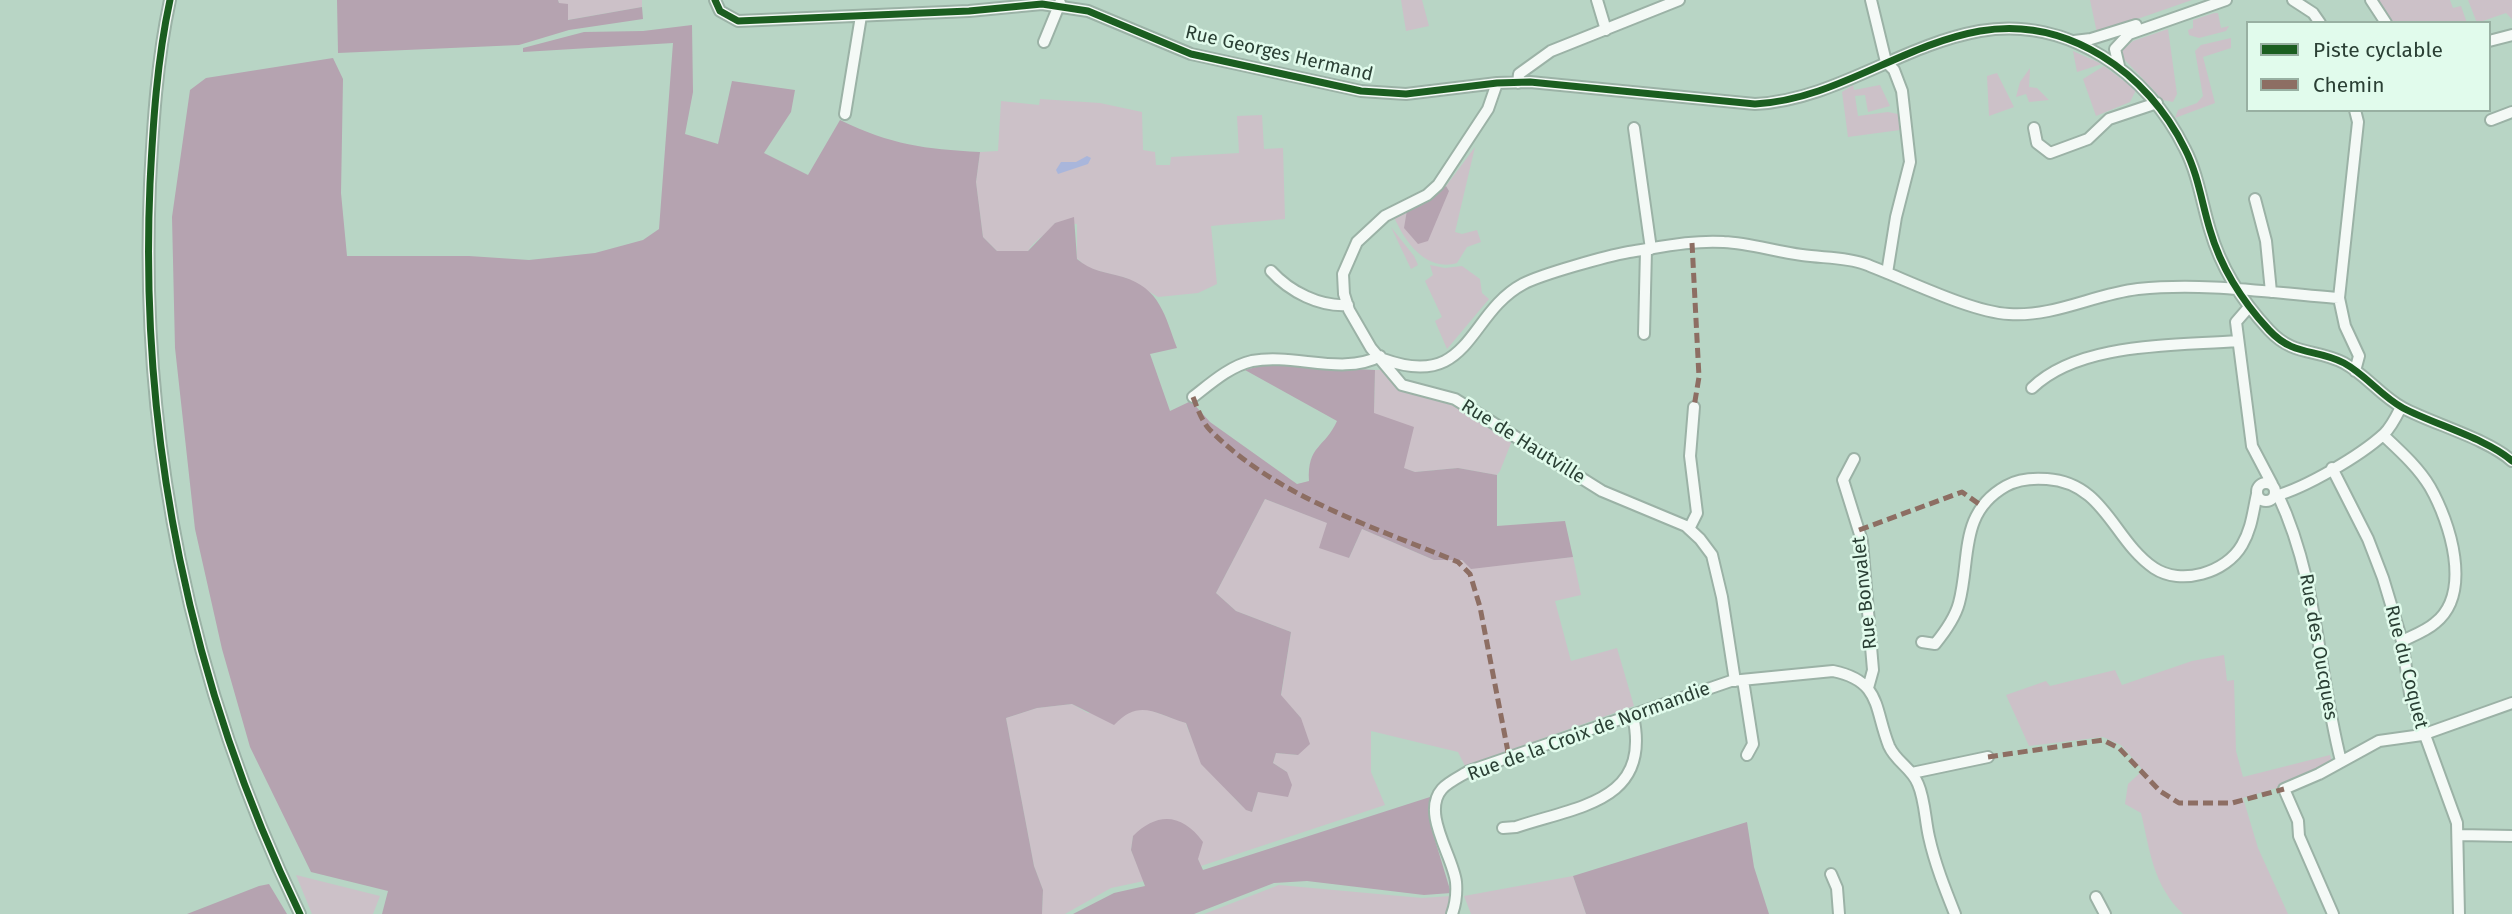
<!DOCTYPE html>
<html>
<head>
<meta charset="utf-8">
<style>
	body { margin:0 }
	#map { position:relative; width:2512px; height:914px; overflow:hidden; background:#b8d5c5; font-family:"Fira Sans",sans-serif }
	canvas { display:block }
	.legend { position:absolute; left:2246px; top:21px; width:245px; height:91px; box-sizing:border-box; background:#e1fbec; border:2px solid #98b0a2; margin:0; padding:9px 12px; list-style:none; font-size:21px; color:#2a3f34 }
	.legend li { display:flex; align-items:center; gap:14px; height:35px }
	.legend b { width:35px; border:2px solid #98b0a2 }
</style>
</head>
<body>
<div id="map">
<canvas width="2512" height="914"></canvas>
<ul class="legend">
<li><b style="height:9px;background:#1b5e20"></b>Piste cyclable</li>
<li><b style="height:9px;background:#8d6e63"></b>Chemin</li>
</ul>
</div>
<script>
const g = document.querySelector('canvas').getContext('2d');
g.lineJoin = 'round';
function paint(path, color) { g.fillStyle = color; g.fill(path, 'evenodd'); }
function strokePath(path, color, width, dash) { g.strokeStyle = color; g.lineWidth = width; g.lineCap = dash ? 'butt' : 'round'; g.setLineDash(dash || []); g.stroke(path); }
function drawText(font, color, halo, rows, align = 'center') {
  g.font = font + ' "Fira Sans",sans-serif'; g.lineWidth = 5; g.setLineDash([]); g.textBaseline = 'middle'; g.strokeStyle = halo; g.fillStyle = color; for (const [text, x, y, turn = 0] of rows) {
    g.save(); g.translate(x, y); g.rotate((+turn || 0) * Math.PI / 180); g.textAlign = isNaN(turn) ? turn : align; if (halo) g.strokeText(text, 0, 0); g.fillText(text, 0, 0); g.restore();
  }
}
paint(new Path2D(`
	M558 0H642V7L567 20Z
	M1401 0H1422L1429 26 1406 31Z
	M2090 0H2192L2097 33Z
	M2377 0H2450L2453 8 2461 6 2467 23H2392Z
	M2468 0H2512V19L2506 13 2477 23Z
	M2214 13H2218L2221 28 2229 26 2226 31 2199 38 2189 35 2188 30 2193 28V20Z
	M2168 29 2177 94 2173 102 2163 100 2123 58 2121 51 2133 41Z
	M2231 38V48L2203 57 2215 103 2175 118 2178 110 2197 103 2203 96 2195 51 2201 45Z
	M2073 51 2102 64 2077 72Z
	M2104 66 2136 90 2130 102 2096 116 2083 79Z
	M2030 68 2029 87 2037 88 2049 100 2029 102 2026 94 2016 97 2020 82Z
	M1997 73 2014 107 1989 116 1987 76Z
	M1853 85 1854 90 1880 85 1890 106 1868 112 1865 95 1855 96 1858 116 1888 112 1898 114 1900 130 1848 137 1842 92Z
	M1040 99 1100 103 1142 112 1143 150 1155 152 1156 165H1170L1171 157 1239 153 1237 116 1262 115 1264 149 1283 148 1285 219 1211 226 1217 284 1198 293 1158 297 1126 278 1087 268 1077 258V224L1055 223C1047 235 1035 239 1028 251H997L983 237 976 182 980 152 998 151 1001 101 1039 105Z
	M1475 147 1455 232 1462 234 1477 230 1481 242 1467 247 1457 263C1426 272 1405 242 1394 217L1449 191 1446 186Z
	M1391 227 1414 256 1418 265 1411 269Z
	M1430 265 1445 268 1462 266 1480 279 1482 293 1489 299 1447 349 1435 321 1442 317 1425 281 1433 275Z
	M1375 370H1386C1404 398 1423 393 1451 404 1473 412 1494 426 1513 438L1500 471 1497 475 1458 468 1415 472 1403 468 1374 413Z
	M1265 499 1328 523 1349 558 1362 529 1434 560H1462L1471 568 1573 557 1581 595 1555 601 1571 661 1617 648 1634 706 1465 766 1458 752 1371 731V772L1385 805 1201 866 1198 859 1133 836 1131 850 1144 881 1111 888 1065 914H1042L1043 890 1034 866 1006 718 1037 708 1072 704 1088 713H1125L1144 708 1186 723C1189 740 1235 807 1252 812L1258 792 1287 772 1273 763 1276 753 1298 755 1301 718 1281 696 1291 632 1236 611 1216 593Z
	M2224 655 2227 681 2234 680 2236 751 2243 777 2330 755 2332 762 2283 786 2243 798 2258 848 2288 914H2183C2153 885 2150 851 2141 813L2125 804 2128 784 2141 772V768L2121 745 2103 737 2029 746 2006 695 2046 681 2050 686 2115 670 2122 685 2192 661Z
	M296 875 380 896 373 914H312Z
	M1573 876 1586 914H1471L1464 896Z
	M1279 885 1422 898 1451 896 1447 914H1204Z`), '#ccc1c8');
paint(new Path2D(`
	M337 0H558L559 3 568 4V20L642 7 643 19 569 30 519 45 338 53Z
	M692 25 693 92 685 134 718 144 732 81 795 90 791 112 764 153 808 175 840 120C892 145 924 149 980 152L976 182 983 237 997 251H1028L1055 223 1074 217 1077 259C1091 271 1105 272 1123 277 1160 288 1165 316 1177 348L1150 354 1170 411 1191 401 1210 422 1297 484 1309 481C1307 445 1325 448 1337 421L1245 370 1267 364 1375 370 1374 413 1414 427 1404 468 1415 472 1458 468 1497 475V526L1565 521 1573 557 1471 569 1462 560H1434L1362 529 1349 558 1319 548 1327 523 1265 499 1216 593 1236 611 1291 632 1281 695 1301 718 1310 744 1298 755 1276 753 1273 763 1287 772 1292 785 1288 797 1258 792 1252 812 1246 810 1201 764 1186 723C1155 714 1140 698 1114 725L1072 704 1037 708 1006 718 1034 866 1043 890 1042 914H382L388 891 311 872 250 747 222 649 195 529 175 348 172 217 190 90 206 78 333 58 343 79 341 193 347 256H469L529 260 595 253 643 240 659 229 673 43 523 52V48L584 32 643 31Z
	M1446 186 1449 191 1428 241 1418 244 1404 228 1407 210Z
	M1430 797 1432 830 1451 893 1424 895 1307 881 1274 883 1194 914H1073L1114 893 1145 886 1131 850 1133 836C1157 812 1182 813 1203 842L1198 859 1203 870Z
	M1747 822 1754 867 1769 914H1586L1573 876Z
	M269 884 287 914H187L259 886Z`), '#b5a3b0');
paint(new Path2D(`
	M1087 156 1091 158 1088 164 1058 174 1056 170 1061 162H1076Z`), '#a9b6db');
const minor = new Path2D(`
	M170 0C157 60 153 123 150 184 139 436 190 687 300 914
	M715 0 720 11 738 21 969 11 1042 4 1088 11 1191 54 1361 91 1406 94 1497 83 1530 82 1755 104C1835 100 1901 45 1980 31 2068 16 2148 73 2185 149 2198 174 2202 204 2210 230 2221 268 2242 301 2269 330 2294 357 2315 348 2344 363 2366 375 2381 396 2403 408 2433 424 2488 439 2512 461
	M1597 0 1606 30
	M1871 0 1886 62
	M2293 0 2313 13 2320 23
	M2371 0 2386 23
	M2074 41 2091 39 2136 25
	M2489 41 2512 35
	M1044 42 1060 3
	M1886 62 1894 70 1902 91 1910 162 1896 217 1887 273
	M2119 66 2115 49 2129 34 2226 0
	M1497 83 1488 109 1438 185 1427 195 1385 216 1357 242 1343 274 1344 294 1349 310 1371 348 1402 385 1455 399 1602 491 1686 526 1700 539 1712 555 1722 597 1735 681
	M1518 83 1519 74 1551 51 1679 0
	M2355 110 2358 122 2339 298 2345 326 2359 356 2355 371
	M845 114 861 16
	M2491 120 2512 112
	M1634 128 1651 249
	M2034 128 2037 143 2050 153 2088 139 2109 119 2157 103
	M2255 199 2266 241 2271 292
	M1271 271C1290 292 1320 307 1348 305
	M2249 307 2236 322 2252 446 2272 484
	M1644 334 1646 250
	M1383 359C1471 391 1467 314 1523 284 1542 274 1607 256 1629 252 1661 247 1692 240 1724 242 1750 243 1776 252 1802 255 1822 258 1847 257 1865 264 1903 278 1970 312 2009 314 2055 317 2094 294 2138 289 2206 282 2272 293 2339 298
	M2032 388C2079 342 2174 346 2237 341
	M1193 397C1211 383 1230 366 1252 361 1294 353 1343 376 1380 356
	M2383 435C2400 451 2418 467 2430 487 2450 522 2473 593 2435 623 2426 631 2412 636 2402 641
	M1854 459 1843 480 1862 541 1873 670 1868 688
	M2332 468 2368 539 2383 578 2402 641 2410 694 2457 823 2459 914
	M2257 492a9 9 0 1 1 18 0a9 9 0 1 1-18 0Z
	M2278 495C2318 580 2318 672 2341 761
	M2275 496C2305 488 2360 456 2384 434 2392 426 2396 417 2401 407
	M1689 529 1697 513 1690 456 1694 407
	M1922 642 1935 644C1944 633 1955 618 1959 603 1971 559 1958 513 2006 486 2018 479 2034 478 2047 479 2105 483 2113 540 2154 568 2181 586 2226 573 2242 545 2252 528 2253 511 2257 494
	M1743 680 1753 744 1747 755
	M1912 773 1988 757
	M1503 828 1516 827C1578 806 1652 802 1633 716
	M2459 835 2512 836
	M1831 874 1837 888 1839 914
	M2096 897 2105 914
	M1452 914C1456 903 1457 894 1456 882 1453 856 1421 813 1442 789 1448 782 1461 776 1469 771L1731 681 1833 671C1882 681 1874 709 1889 746 1896 762 1912 768 1918 784 1925 800 1925 820 1929 837 1935 864 1945 889 1955 914
	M2333 914 2299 836 2298 821 2284 789 2319 774 2379 741 2422 735 2512 703`);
strokePath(minor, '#9bb2a6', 14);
strokePath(minor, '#f4f9f6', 10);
strokePath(new Path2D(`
	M1692 243 1699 377 1694 407
	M1193 397C1197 407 1202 422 1210 430 1276 497 1374 527 1458 562L1470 574 1480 607 1509 757
	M1859 530 1962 492 1982 506
	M1988 757 2103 740 2119 748 2160 791 2179 803H2232L2284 789`), '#8d6e63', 5, [10, 5]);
strokePath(new Path2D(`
	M170 0C157 60 153 123 150 184 139 436 190 687 300 914
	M715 0 720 11 738 21 969 11 1042 4 1088 11 1191 54 1361 91 1406 94 1497 83 1530 82 1755 104C1835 100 1901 45 1980 31 2068 16 2148 73 2185 149 2198 174 2202 204 2210 230 2221 268 2242 301 2269 330 2294 357 2315 348 2344 363 2366 375 2381 396 2403 408 2433 424 2488 439 2512 461`), '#1b5e20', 7);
drawText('19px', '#2a3f34', '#e1fbec', [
	["Rue Georges Hermand",1279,54,13],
	["Rue de Hautville",1523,442,32],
	["Rue Bonvalet",1865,593,-96],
	["Rue des Oucques",2318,647,80],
	["Rue du Coquet",2406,667,76],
	["Rue de la Croix de Normandie",1589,732,-20]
]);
</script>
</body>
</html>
